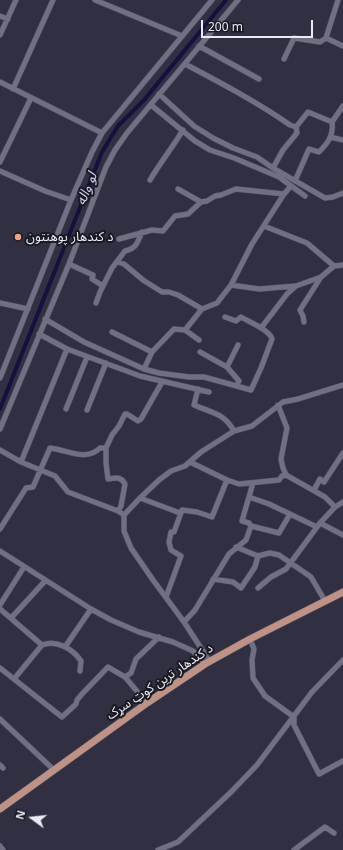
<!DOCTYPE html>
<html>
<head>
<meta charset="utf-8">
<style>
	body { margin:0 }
	#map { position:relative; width:343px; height:850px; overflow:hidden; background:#303042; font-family:"Noto Sans",sans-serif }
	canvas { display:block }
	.north { position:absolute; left:12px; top:798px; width:40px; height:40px; -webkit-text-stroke:3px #191921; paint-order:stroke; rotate:285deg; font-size:11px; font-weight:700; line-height:16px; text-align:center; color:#eaeaf6 }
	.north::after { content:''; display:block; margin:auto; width:14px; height:18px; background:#eaeaf6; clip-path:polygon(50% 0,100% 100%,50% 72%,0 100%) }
	.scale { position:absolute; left:201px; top:20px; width:112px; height:18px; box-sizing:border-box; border:2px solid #eaeaf6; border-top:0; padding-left:5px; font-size:12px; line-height:14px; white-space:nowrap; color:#eaeaf6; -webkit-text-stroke:3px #191921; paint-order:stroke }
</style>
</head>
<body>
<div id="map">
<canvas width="343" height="850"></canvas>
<div class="north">N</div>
<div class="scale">200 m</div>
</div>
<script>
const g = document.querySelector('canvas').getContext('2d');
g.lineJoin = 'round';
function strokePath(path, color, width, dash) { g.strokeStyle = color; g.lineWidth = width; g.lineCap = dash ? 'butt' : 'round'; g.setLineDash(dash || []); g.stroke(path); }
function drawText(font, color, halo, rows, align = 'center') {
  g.font = font + ' "Noto Sans","Noto Sans Arabic",sans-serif'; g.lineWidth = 4; g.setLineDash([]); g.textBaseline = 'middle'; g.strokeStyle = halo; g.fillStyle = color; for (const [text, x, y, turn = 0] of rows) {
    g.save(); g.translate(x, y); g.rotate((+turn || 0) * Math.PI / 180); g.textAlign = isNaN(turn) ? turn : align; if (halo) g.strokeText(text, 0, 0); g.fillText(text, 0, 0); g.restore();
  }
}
strokePath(new Path2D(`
	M0 409 102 152 118 126 144 100 226 0`), '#160f3f', 4);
const minor = new Path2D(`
	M95 0 182 36
	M0 16 8 19
	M0 35 16 0
	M326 38 343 46
	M199 46 259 79
	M284 59 294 38 320 42 326 38 338 0
	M185 64C221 83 257 102 290 125L296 127
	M0 82 102 133
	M13 89 53 0
	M159 94 194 126 213 138 233 148 257 157 273 168 325 198 333 197 343 193
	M151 105 195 141 210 150 234 158 279 177 305 196
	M330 137 343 140
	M0 162 31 98
	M273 168 283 150 297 133 296 127 308 112 332 122
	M0 171 45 191 71 200
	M150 180C160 163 172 148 183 130
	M295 181 309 149 319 152C328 143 334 135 332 122L343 106
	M178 189 201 202
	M264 226 307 243 334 266
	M119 239 152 230 163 231 175 216 188 214 201 202 207 201 215 196 221 195 236 189 284 194
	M118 262 124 264 143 280 162 292H169L178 295 202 309
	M69 264 93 275 92 279 103 286
	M231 285 259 289 296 286
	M0 303 28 309
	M96 303 100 292 112 268 125 251C137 248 137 243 142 232
	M45 319 84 342 144 369 159 373 189 377H204L251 390 261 368 272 339C270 330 249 322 241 317L236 321 225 317
	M304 322 303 316 300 310 321 277
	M261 328 287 294 296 286 321 277 334 266 343 265
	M185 330 199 340
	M112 332 152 352
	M39 334 67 349 140 376 209 392
	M200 352 227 367 239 381 236 386
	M227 367 238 345
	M144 369 152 352 174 329 185 330 202 309 217 303 231 285 252 244 284 194 291 186
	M0 378 71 200 92 152 102 133 212 0
	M198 389 194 405C212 413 224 413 234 431
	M278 405 287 428 281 459 283 468 286 475 325 497 335 507
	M66 409 87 357
	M87 410 106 363
	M0 429 69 264 106 167 115 150 127 133 238 0
	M0 450 21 462 55 476 68 492 118 511 124 515
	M21 462 67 349
	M190 462 227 480 239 484 279 480 282 476 286 475
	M253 483 242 521 249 523 251 526 279 533 290 514
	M314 490 320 479 324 482 343 453
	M249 497 269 504 317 527
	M140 498 180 513
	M118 511 121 506 125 484C121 476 115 478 108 479L106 463V448L112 435 119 426 125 414H127L138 421 141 419 162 382
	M320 523 343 535
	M0 529 26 488 33 487 50 448C67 450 86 462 100 448H106
	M236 547 258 556 270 553 279 555 311 577 325 601
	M0 551 91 609 111 620 139 632 173 642 193 651 205 664
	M213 579 233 582 241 588 255 567 258 556
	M258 588 271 577 286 569 320 523 335 507 343 502
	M166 597 181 556 171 550 169 542 171 532H174L182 510 197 512 212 517 227 480
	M0 605 24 567
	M0 609 42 645
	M11 618 45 581
	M184 622 195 610 229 554 246 540 251 526
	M250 639 254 649 252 660 253 678 265 696 294 717V725L319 774 343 761
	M65 647 91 609
	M210 662 184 622 153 580 131 548 124 531V515L140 498 159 480 171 471 185 466 201 452 234 431 252 426 283 402 298 399 343 385
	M0 668 62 717 76 704 77 700 82 694 108 667 125 677 147 703
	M125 677 131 673 136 659 159 637
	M14 679 42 645C56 639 73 649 81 661L80 671
	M0 719 54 770
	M0 765 3 768
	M0 846 3 850
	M158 850 178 842 231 792 257 765 312 692 343 660
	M294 850 325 827 334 833`);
const major = new Path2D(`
	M0 809 147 703 205 664 250 639 343 592`);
strokePath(minor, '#4f4f5e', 6);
strokePath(major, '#4f4f5e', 8);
strokePath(minor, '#6f7084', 5);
strokePath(major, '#bf9285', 7);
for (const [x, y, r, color] of [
	[18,237,4,"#f1a17c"]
]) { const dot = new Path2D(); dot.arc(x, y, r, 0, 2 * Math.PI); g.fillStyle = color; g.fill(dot); strokePath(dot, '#191921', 1.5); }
drawText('13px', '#eaeaf6', '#191921', [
	["د کندهار پوهنتون",26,237]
], 'left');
drawText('13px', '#eaeaf6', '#191921', [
	["د کندهار ترين کوټ سړک",160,682,-34]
]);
drawText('italic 14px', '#cdcff1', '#191921', [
	["لو واله",87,189,-68]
]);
</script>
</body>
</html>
